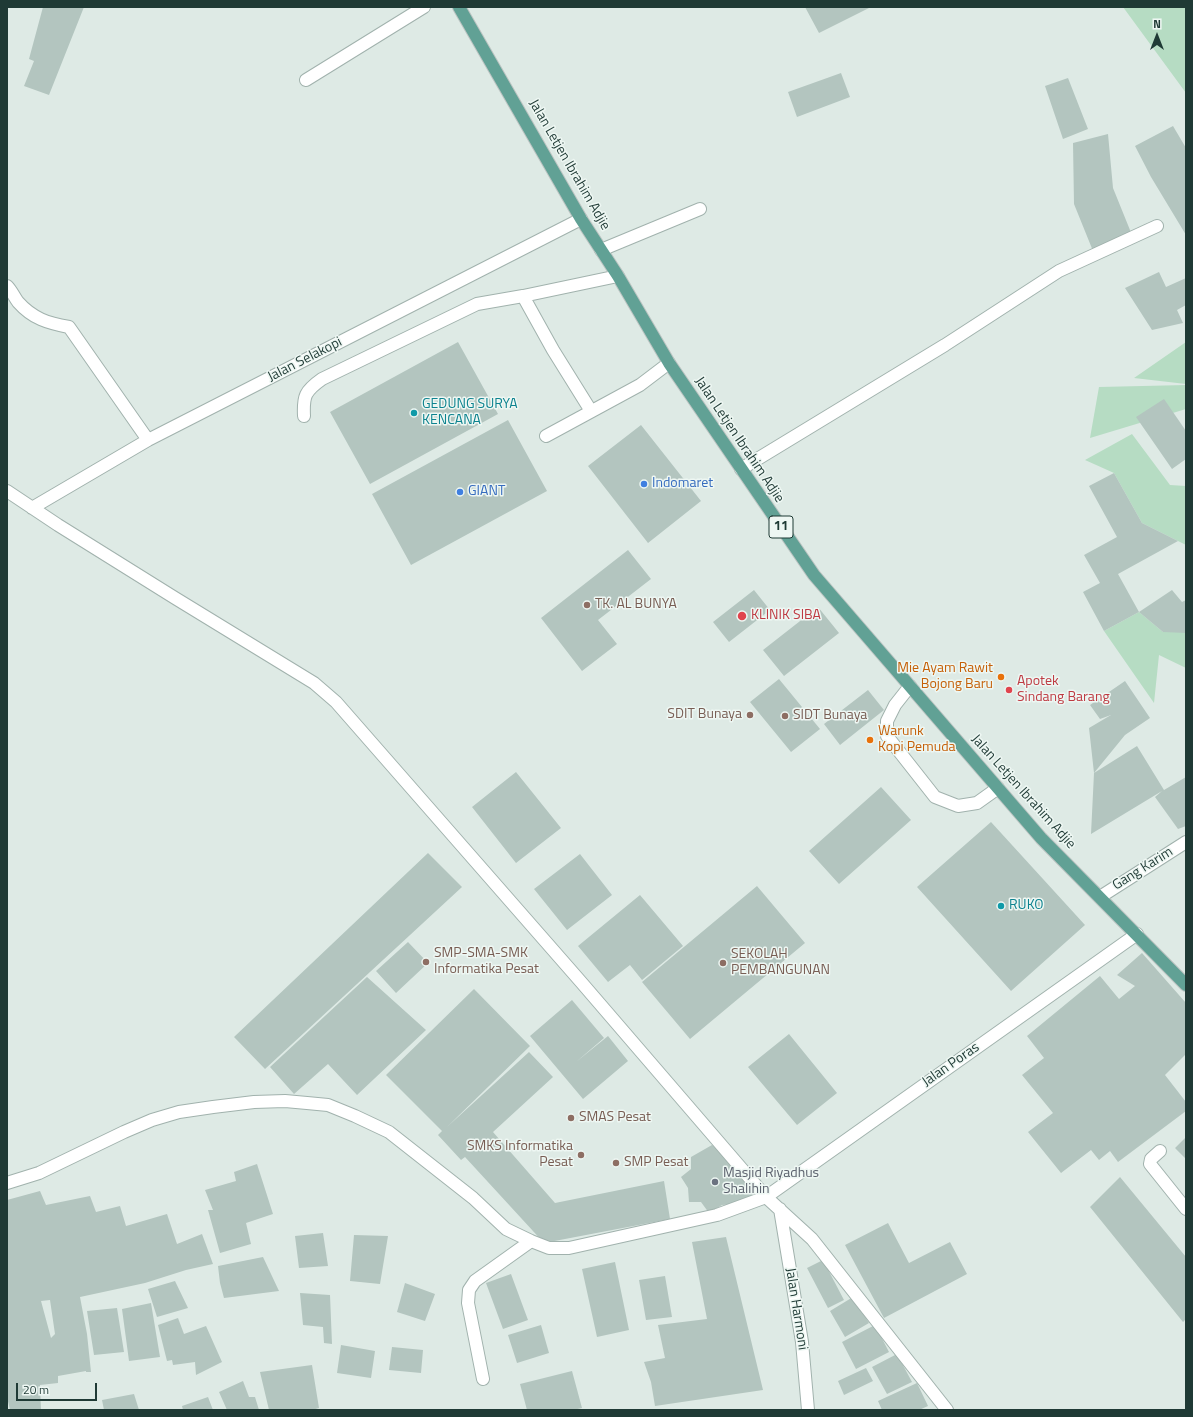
<!DOCTYPE html>
<html>
<head>
<meta charset="utf-8">
<style>
	body { margin:0 }
	#map { position:relative; width:1193px; height:1417px; overflow:hidden; background:#deeae5; font-family:"Titillium Web",sans-serif }
	canvas { display:block }
	.frame { position:absolute; inset:0; border:8px solid #1f3a35; pointer-events:none }
	.north { position:absolute; left:1137px; top:16px; width:40px; height:40px; -webkit-text-stroke:3px #eef7f3; paint-order:stroke; rotate:0deg; font-size:11px; font-weight:700; line-height:16px; text-align:center; color:#1f3a35 }
	.north::after { content:''; display:block; margin:auto; width:14px; height:18px; background:#1f3a35; clip-path:polygon(50% 0,100% 100%,50% 72%,0 100%) }
	.scale { position:absolute; left:16px; top:1383px; width:81px; height:18px; box-sizing:border-box; border:2px solid #1f3a35; border-top:0; padding-left:5px; font-size:12px; line-height:14px; white-space:nowrap; color:#1f3a35; -webkit-text-stroke:3px #eef7f3; paint-order:stroke }
</style>
</head>
<body>
<div id="map">
<canvas width="1193" height="1417"></canvas>
<div class="frame"></div>
<div class="north">N</div>
<div class="scale">20 m</div>
</div>
<script>
const g = document.querySelector('canvas').getContext('2d');
g.lineJoin = 'round';
function paint(path, color) { g.fillStyle = color; g.fill(path, 'evenodd'); }
function strokePath(path, color, width, dash) { g.strokeStyle = color; g.lineWidth = width; g.lineCap = dash ? 'butt' : 'round'; g.setLineDash(dash || []); g.stroke(path); }
function drawText(font, color, halo, rows, align = 'center') {
  g.font = font + ' "Titillium Web",sans-serif'; g.lineWidth = 3; g.setLineDash([]); g.textBaseline = 'middle'; g.strokeStyle = halo; g.fillStyle = color; for (const [text, x, y, turn = 0] of rows) {
    g.save(); g.translate(x, y); g.rotate((+turn || 0) * Math.PI / 180); g.textAlign = isNaN(turn) ? turn : align; if (halo) g.strokeText(text, 0, 0); g.fillText(text, 0, 0); g.restore();
  }
}
paint(new Path2D(`
	M1123 7H1186V93Z
	M1186 342V384L1134 378Z
	M1186 385V409L1090 438 1099 387Z
	M1132 434 1170 485 1186 486V545L1142 523 1114 473 1085 460Z
	M1139 612 1163 632 1186 627V668L1159 655 1154 703 1104 631Z`), '#b6dcc3');
paint(new Path2D(`
	M43 7H84L49 95 24 86 34 61 29 59Z
	M805 7H871L819 33Z
	M841 73 850 97 797 117 788 92Z
	M1068 78 1088 129 1063 139 1045 86Z
	M1173 126 1186 148V235L1151 177 1135 146Z
	M1108 134 1113 188 1132 235 1093 251 1074 204 1073 143Z
	M1159 272 1166 287 1186 278V305L1177 310 1183 323 1152 330 1125 288Z
	M458 342 498 414 370 484 330 412Z
	M1164 399 1186 431V459L1172 469 1136 417Z
	M508 420 547 491 411 565 372 494Z
	M641 425 701 501 648 543 588 466Z
	M1114 473 1142 523 1178 541 1118 574 1139 612 1104 631 1083 592 1100 583 1084 555 1117 537 1089 486Z
	M628 550 651 579 598 620 617 644 582 671 541 618Z
	M754 590 770 610 729 642 713 622Z
	M1172 590 1182 602 1186 600V633L1163 632 1139 612Z
	M818 607 839 633 784 676 763 650Z
	M779 679 820 729 791 752 750 702Z
	M1125 681 1150 718 1125 735 1094 773 1089 728 1111 715 1100 719 1090 705Z
	M868 690 884 710 840 745 824 724Z
	M1137 746 1164 790 1186 777V826L1178 829 1155 797 1162 791 1091 834 1094 773Z
	M516 772 561 828 516 863 472 807Z
	M881 787 911 820 839 884 809 851Z
	M991 822 1085 925 1011 991 917 887Z
	M428 853 462 887 265 1069 234 1037Z
	M580 854 612 895 567 930 534 889Z
	M757 886 805 943 690 1039 642 982Z
	M640 895 683 946 642 980 630 965 608 982 578 946Z
	M408 942 428 963 396 993 376 971Z
	M1142 953 1186 1003V1054L1165 1075 1186 1102V1111L1118 1162 1110 1151 1099 1160 1091 1150 1061 1173 1028 1132 1053 1113 1022 1075 1044 1058 1027 1036 1100 976 1119 999 1135 986 1117 975Z
	M367 977 426 1030 357 1095 328 1064 294 1094 270 1067Z
	M474 989 530 1046 447 1127 529 1052 553 1077 493 1132 555 1203 664 1181 670 1219 544 1243 465 1157 461 1160 438 1135 442 1131 386 1075Z
	M572 1000 604 1038 576 1062 608 1036 628 1061 583 1099 530 1036Z
	M789 1034 837 1093 797 1125 748 1067Z
	M1186 1137V1159L1175 1148Z
	M712 1145 730 1159 755 1198 734 1204 722 1205 709 1213 701 1202H689L688 1188 681 1177 691 1169V1157Z
	M257 1164 273 1214 246 1223 251 1244 220 1253 208 1210H213L205 1190 236 1181 234 1172Z
	M1120 1177 1186 1257V1319L1183 1322 1090 1207Z
	M40 1191 46 1205 90 1196 96 1212 120 1206 126 1226 167 1214 177 1244 202 1234 213 1264 186 1270 145 1283 80 1297 87 1334 91 1372H86V1371L58 1376V1383L40 1385 41 1410H10L7 1397V1200ZM50 1300 55 1334 51 1338 41 1301Z
	M888 1223 909 1263 950 1242 967 1274 884 1318 845 1245Z
	M323 1233 328 1266 299 1268 295 1236Z
	M354 1235 388 1236 380 1284 350 1281Z
	M726 1237 763 1390 655 1406 651 1382 644 1362 665 1358 658 1325 707 1319 692 1242Z
	M263 1257 279 1291 224 1298 220 1283 218 1266Z
	M823 1260 844 1300 828 1308 807 1268Z
	M615 1262 629 1330 597 1337 582 1269Z
	M511 1274 528 1320 503 1329 486 1283Z
	M665 1276 672 1317 646 1320 639 1280Z
	M175 1281 188 1308 157 1317 148 1289Z
	M405 1283 435 1294 425 1321 397 1312Z
	M300 1293 330 1295 332 1344 324 1343 323 1327 303 1325Z
	M853 1297 869 1323 845 1337 830 1311Z
	M151 1303 160 1357 129 1361 122 1309Z
	M117 1308 124 1352 94 1355 87 1311Z
	M178 1318 184 1334 206 1326 222 1362 196 1375 195 1362 173 1365 172 1360 167 1361 158 1325Z
	M541 1325 549 1353 517 1363 508 1335Z
	M875 1325 889 1352 856 1369 842 1342Z
	M341 1345 375 1351 371 1378 337 1373Z
	M392 1347 423 1350 421 1373 389 1370Z
	M897 1354 912 1382 887 1394 872 1367Z
	M312 1365 319 1408 312 1410H269L260 1372Z
	M866 1368 873 1381 844 1395 838 1381Z
	M572 1371 582 1408 573 1410H527L520 1384Z
	M243 1381 249 1397H255L259 1410H227L219 1392Z
	M917 1383 928 1406 919 1410H882L878 1401Z
	M134 1394 139 1410H104L102 1400Z
	M208 1397 213 1410H183L182 1406Z`), '#b3c5bf');
const service = new Path2D(`
	M523 296 553 350 591 411
	M304 416C303 396 305 391 322 379L477 304 523 296 618 276
	M546 436 640 385 669 363
	M910 686 895 705 887 721V736L935 797 958 806 977 803 998 788
	M1160 1151 1151 1159 1150 1164 1186 1209`);
const minor = new Path2D(`
	M306 80 424 7
	M601 250 700 209
	M7 286C12 291 14 297 18 302 33 319 48 323 69 327L148 440
	M741 469 945 345 1059 271 1157 226
	M7 491 58 525 175 598 314 683 336 702 581 982 766 1197 812 1239 947 1410
	M32 508 148 440 581 219
	M1100 897 1186 842
	M7 1183 39 1173 124 1132 152 1120 179 1112 213 1107 254 1102 285 1101 307 1103 328 1105 355 1116 389 1132 473 1198 506 1229 531 1241 549 1248H569L717 1215 766 1197 1137 934
	M780 1209 802 1342 808 1410
	M483 1379 468 1303 469 1290 475 1281 531 1241`);
const primary = new Path2D(`
	M459 7 581 219 618 276 669 363 814 575 1041 838 1186 985`);
strokePath(service, '#a1b2ad', 14);
strokePath(minor, '#a1b2ad', 14);
strokePath(primary, '#bcc4c2', 14);
strokePath(service, '#fff', 12);
strokePath(minor, '#fff', 12);
strokePath(primary, '#61a195', 12);
for (const [x, y, r, color] of [
	[414,413,4,"#0f9aa8"],
	[644,484,4,"#3f7fe0"],
	[460,492,4,"#3f7fe0"],
	[587,605,4,"#8d6e63"],
	[742,616,5,"#e0444e"],
	[1001,677,4,"#e8710a"],
	[1009,690,4,"#e0444e"],
	[750,715,4,"#8d6e63"],
	[785,716,4,"#8d6e63"],
	[870,740,4,"#e8710a"],
	[1001,906,4,"#0f9aa8"],
	[426,962,4,"#8d6e63"],
	[723,963,4,"#8d6e63"],
	[571,1118,4,"#8d6e63"],
	[581,1155,4,"#8d6e63"],
	[616,1163,4,"#8d6e63"],
	[715,1182,4,"#6b7280"]
]) { const dot = new Path2D(); dot.arc(x, y, r, 0, 2 * Math.PI); g.fillStyle = color; g.fill(dot); strokePath(dot, '#eef7f3', 1.5); }
for (const [x, y, w] of [
	[781,527,24]
]) { const box = new Path2D(); box.roundRect(x - w / 2, y - 11, w, 22, 3); g.fillStyle = '#eef7f3'; g.fill(box); strokePath(box, '#1f3a35', 1); }
drawText('bold 13px', '#1f3a35', null, [
	["11",781,527]
]);
drawText('14px', '#1f3a35', '#eef7f3', [
	["Jalan Letjen Ibrahim Adjie",569,165,60],
	["Jalan Selakopi",305,360,-27],
	["Jalan Letjen Ibrahim Adjie",739,440,56],
	["Jalan Letjen Ibrahim Adjie",1023,792,48],
	["Gang Karim",1143,869,-32],
	["Jalan Poras",951,1065,-35],
	["Jalan Harmoni",796,1309,81]
]);
drawText('14px', '#0d838f', '#eef7f3', [
	["GEDUNG SURYA",422,405],
	["KENCANA",422,421],
	["RUKO",1009,906]
], 'left');
drawText('14px', '#366cbe', '#eef7f3', [
	["Indomaret",652,484],
	["GIANT",468,492]
], 'left');
drawText('14px', '#785e54', '#eef7f3', [
	["TK. AL BUNYA",595,605],
	["SDIT Bunaya",742,715,"right"],
	["SIDT Bunaya",793,716],
	["SMP-SMA-SMK",434,954],
	["Informatika Pesat",434,970],
	["SEKOLAH",731,955],
	["PEMBANGUNAN",731,971],
	["SMAS Pesat",579,1118],
	["SMKS Informatika",573,1147,"right"],
	["Pesat",573,1163,"right"],
	["SMP Pesat",624,1163]
], 'left');
drawText('14px', '#be3a42', '#eef7f3', [
	["KLINIK SIBA",751,616],
	["Apotek",1017,682],
	["Sindang Barang",1017,698]
], 'left');
drawText('14px', '#c56008', '#eef7f3', [
	["Mie Ayam Rawit",993,669],
	["Bojong Baru",993,685],
	["Warunk",878,732,"left"],
	["Kopi Pemuda",878,748,"left"]
], 'right');
drawText('14px', '#5b616d', '#eef7f3', [
	["Masjid Riyadhus",723,1174],
	["Shalihin",723,1190]
], 'left');
</script>
</body>
</html>
